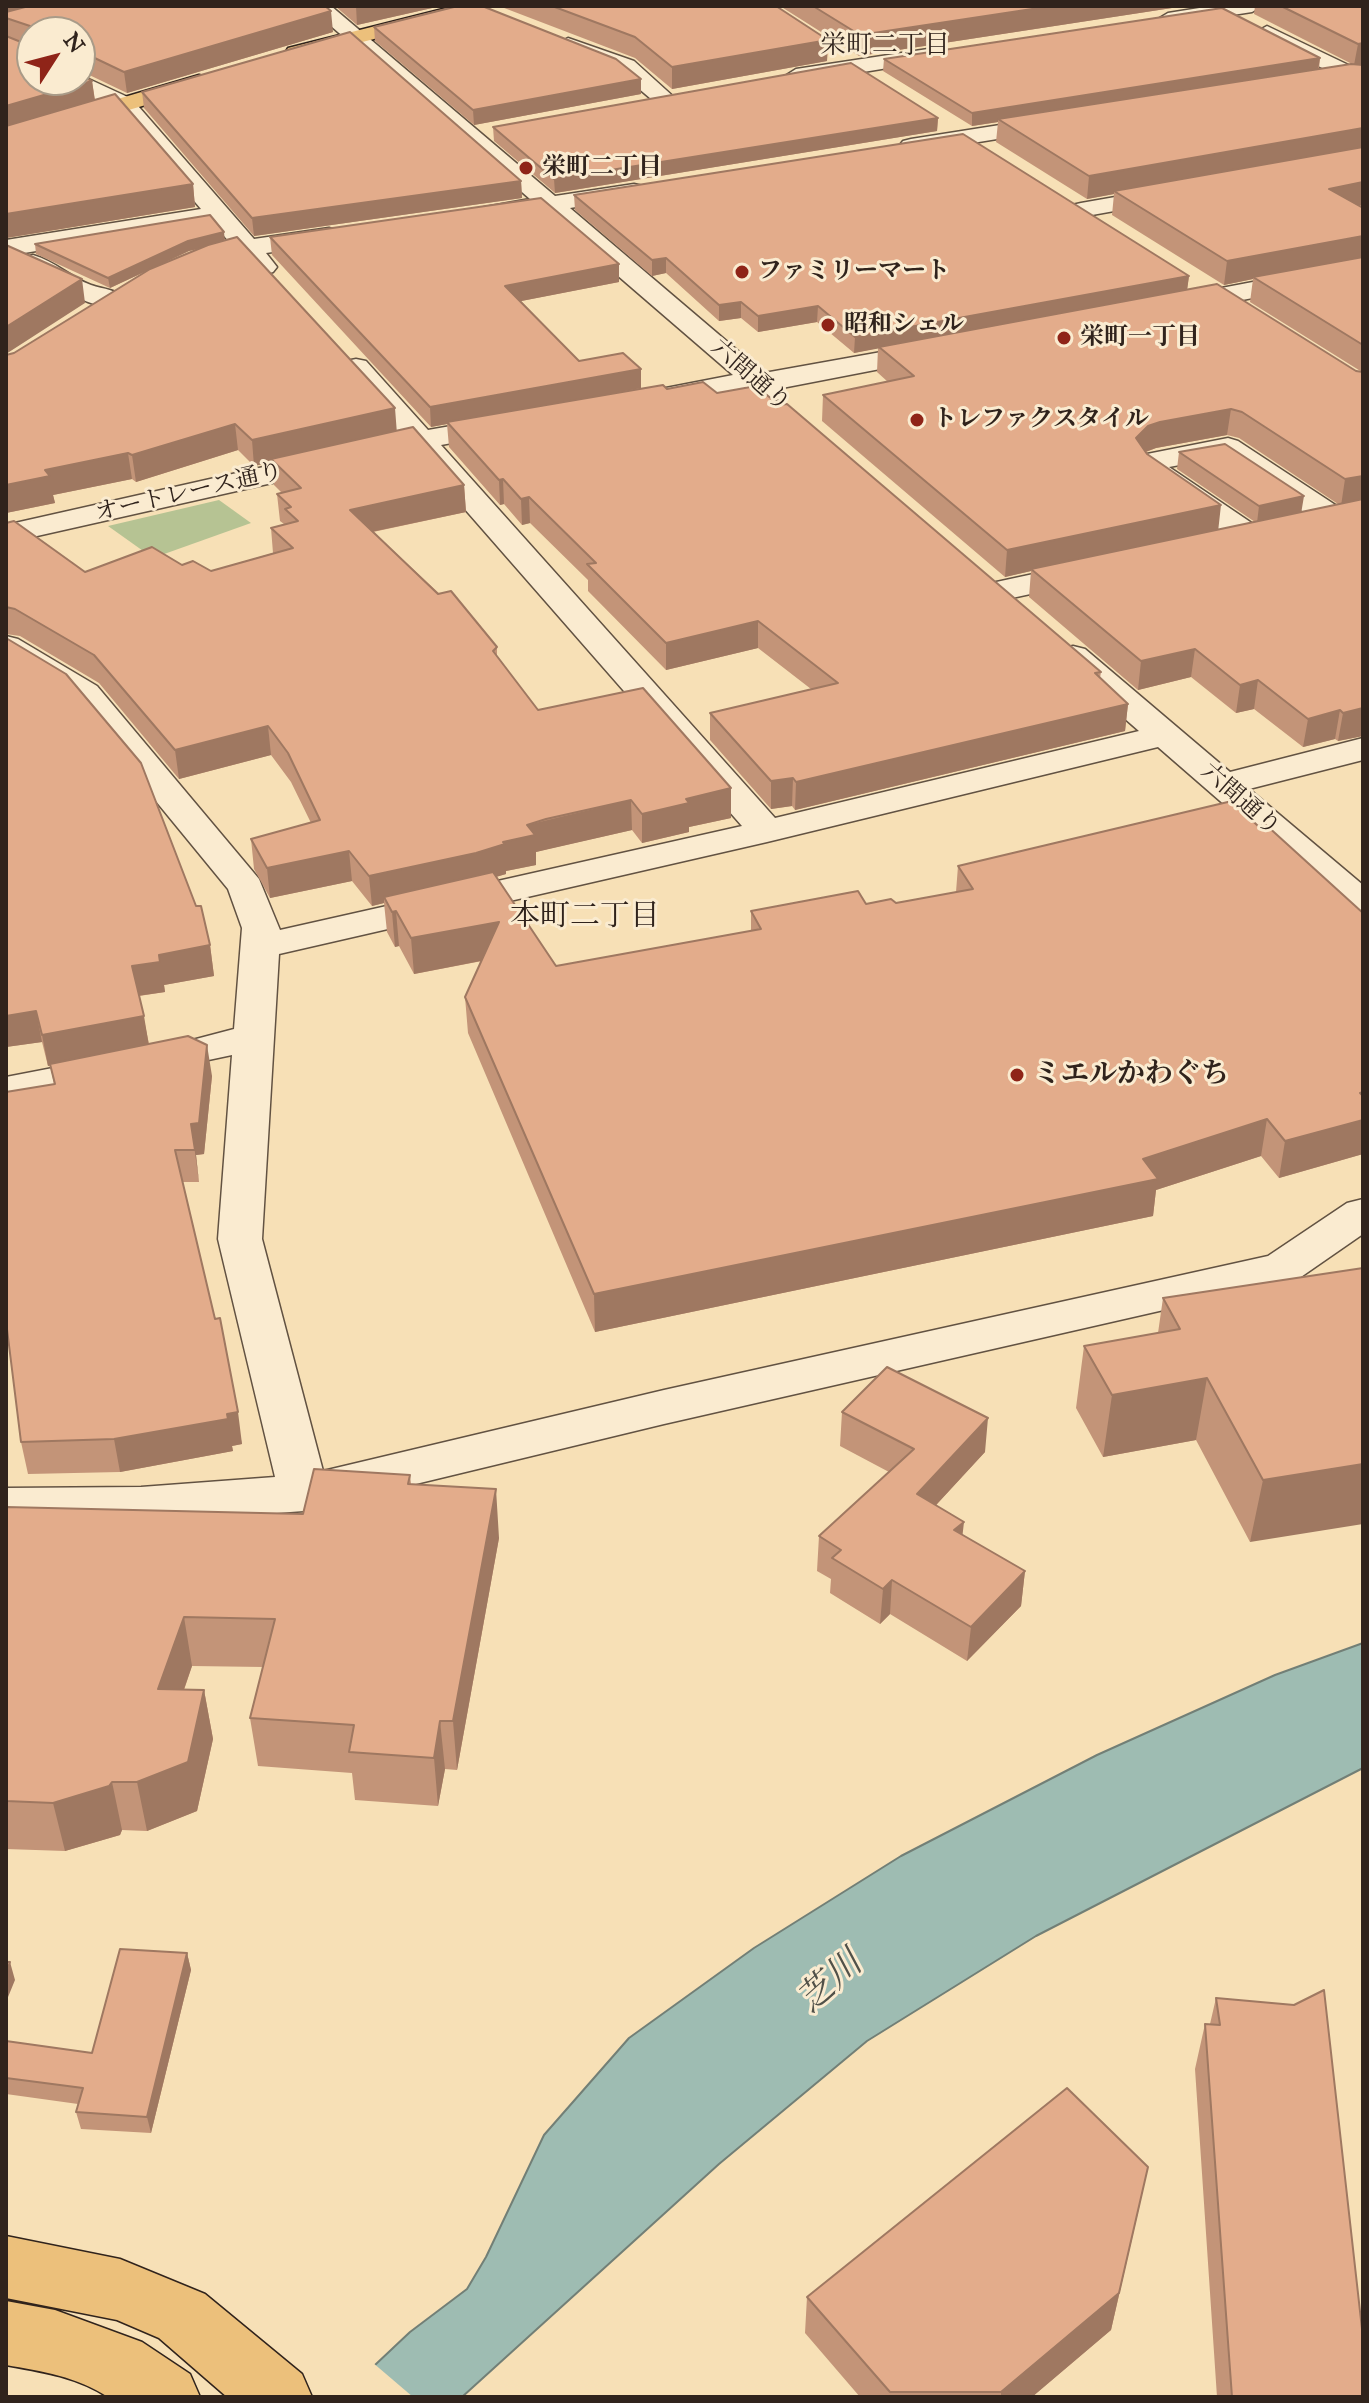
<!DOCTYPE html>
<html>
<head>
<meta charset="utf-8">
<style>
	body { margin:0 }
	#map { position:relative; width:1369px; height:2403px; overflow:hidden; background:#f7e0b6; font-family:"IM FELL Great Primer",serif }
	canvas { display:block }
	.frame { position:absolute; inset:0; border:8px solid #30231c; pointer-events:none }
	.north { position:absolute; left:16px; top:16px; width:80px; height:80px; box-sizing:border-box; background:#faebd0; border:2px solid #a99b88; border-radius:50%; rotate:54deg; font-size:22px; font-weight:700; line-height:32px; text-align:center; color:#30231c }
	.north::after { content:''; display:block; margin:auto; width:28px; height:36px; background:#8f2418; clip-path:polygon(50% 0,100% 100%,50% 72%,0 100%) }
</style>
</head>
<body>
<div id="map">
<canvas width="1369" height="2403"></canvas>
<div class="frame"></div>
<div class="north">N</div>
</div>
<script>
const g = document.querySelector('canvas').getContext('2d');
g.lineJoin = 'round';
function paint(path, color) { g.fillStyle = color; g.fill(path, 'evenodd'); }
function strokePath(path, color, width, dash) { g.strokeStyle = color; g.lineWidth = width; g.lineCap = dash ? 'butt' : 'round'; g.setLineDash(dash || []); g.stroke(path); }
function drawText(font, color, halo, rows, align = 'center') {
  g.font = font + ' "IM FELL Great Primer","Noto Serif JP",serif'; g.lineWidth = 6; g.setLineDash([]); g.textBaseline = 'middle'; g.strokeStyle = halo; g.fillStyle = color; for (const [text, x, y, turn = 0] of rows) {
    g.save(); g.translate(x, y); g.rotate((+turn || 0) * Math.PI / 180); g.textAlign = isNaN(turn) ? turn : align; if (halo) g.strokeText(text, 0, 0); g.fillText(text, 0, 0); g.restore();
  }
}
paint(new Path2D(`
	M219 500 251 523 153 558 108 526Z`), '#b6c393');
const water = new Path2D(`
	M1363 1643V1768L1036 1936 867 2041 719 2164 462 2397H341L410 2332 467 2289 486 2257 544 2135 629 2038 754 1948 901 1856 1097 1755 1275 1675Z`);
paint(water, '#9ebcb2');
strokePath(water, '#727f76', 2);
paint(new Path2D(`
	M372 2362 413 2397H337Z`), '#f7e0b6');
const minor = new Path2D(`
	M308 6H331L555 196 634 184 643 186 646 191 643 196 570 208 764 373 937 342 947 344 951 350 947 356 937 358 782 388 785 393 781 399C768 402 761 399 751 390L650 408 640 405 636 399 640 393 733 375 544 212 489 220 480 218 477 213 480 208 530 199Z
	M1212 6H1262L1252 12 1168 25 1158 19 1168 13Z
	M1267 26 1363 72V88L1259 37 1256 32Z
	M568 38 634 61 676 99 673 104H657L618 71 560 49 557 44Z
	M941 47 952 53 949 58 796 83 785 76 796 69Z
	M80 75 132 99 254 239 329 228 338 231 342 236 338 241 329 244 266 253 277 267 273 272C257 277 252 269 242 257L189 272 180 269 176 264 180 259 231 244 212 222 6 256V240L201 209 116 109 66 85 63 80H80Z
	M1057 116 1065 118 1069 123 1065 128 911 153 903 151 899 146 903 141 911 139Z
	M1172 187 1181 189 1184 194 1181 199 1081 217 1072 215 1069 210 1072 205 1081 203Z
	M33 255C55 261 71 278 91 285 103 289 119 290 126 300L122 306C95 312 69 292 47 279 37 274 26 272 20 263L24 258Z
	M1363 261V277L1174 313 1165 311 1161 305 1165 299 1174 297Z
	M356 359 366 361 428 430 508 416 518 419 522 425 518 431 441 445 775 818 1139 731 1061 663 1056 656 1061 649 1073 646 1085 649 1230 772 1363 738V760L1249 789 1363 885V916L1349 913 1158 747 767 842 279 954 262 1239 323 1471 664 1390 1268 1256 1347 1203 1363 1199V1234L1298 1279 1282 1283 664 1424 304 1511 141 1523 6 1524V1488L141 1487 275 1477 218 1239 232 1055 6 1103V1077L177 1044 234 1029 242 928 228 889 73 700 6 660V636L18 639 97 686 259 879 280 930 742 826 414 451 6 543V525L401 436 342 367 346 361Z
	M1228 438 1238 441 1346 512 1350 519 1346 526 1335 528 1324 526 1223 457 1169 467 1262 530 1267 537 1262 544 1251 546 1240 544 1146 478 1136 464 1147 454Z
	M1089 562 1100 565 1105 572 1100 579 998 601 987 598 982 591 987 584Z`);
const major = new Path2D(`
	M455 6H490L487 10 296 59 285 53 288 48Z
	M199 75 207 77 210 82 207 87 6 146V132Z`);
const highway = new Path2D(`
	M6 2236 120 2259 205 2294 302 2374 312 2397H227L159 2338 117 2320 6 2298Z
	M6 2301 55 2310 142 2342 190 2374 200 2397H108C78 2377 41 2371 6 2365Z`);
strokePath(minor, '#625242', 3);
strokePath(major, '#30231c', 3);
strokePath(highway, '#30231c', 3);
paint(minor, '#faebd0');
paint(major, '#ecc07b');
paint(highway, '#ecc07b');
paint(new Path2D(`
	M6 6 333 32 127 93 83 72 80 75 92 81 95 100 193 184 195 207 6 238ZM80 32V80H32Z
	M335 6H441L357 25Z
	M499 6H776L828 40 827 61 672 89 635 58Z
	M780 6H1185L859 56Z
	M1255 6H1363V64H1358L1363 65V205L1359 206 1363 208V736L1338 741 1335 739 1303 747 1254 709 1236 713 1191 677 1138 690 1029 597 1031 571 1005 577 822 421 823 395 888 382 877 372 878 348 854 353 817 322 758 332 741 318 719 321 666 273 652 276 575 210 574 195 1189 276 1187 289 1356 371 1362 372 1250 302 1253 279 1224 285 1112 215 1114 194 1087 199 996 142 998 122 972 126 883 71 884 59 1320 58 1319 69 1352 64 1254 14ZM1227 435 1239 438 1338 504 1302 512 1179 452 1177 469 1255 522 1218 530 1146 452 1156 448Z
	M374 27 641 94 474 125 375 41Z
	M142 92 521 181 522 198 254 236 144 108Z
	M938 118 937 131 555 193 494 141 493 127Z
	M224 232V240L397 431 464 485 466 512 373 532 497 647V656L538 710 731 818 689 827V832L642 843 632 830 548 849 536 852V865L506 871V874L496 877 556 966 751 931V911L866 904 896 903 956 892 958 866 1258 826 1363 913V1154L1279 1178 1261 1156 1156 1190 1153 1216 595 1332 468 1033 465 997 482 961 414 974 399 946 395 947 387 932 384 903 372 906 352 881 270 898 254 869 251 839 311 823 291 782 271 755 179 779 99 683 20 636 6 634V523L85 572 182 565 211 571 273 553 271 528 284 524 280 521 277 494 282 493 274 485 272 462 254 466 238 450 136 482 132 479 53 495 55 503 6 513V355L14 353 149 270 110 288 36 254 35 244ZM198 249 153 268 189 251Z
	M270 237 619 282 521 301 579 361 641 369V388L667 389 717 393 779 405 1101 672 1100 678 1128 704 1125 731 795 810 792 806 771 809 710 740V713L811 689 758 648 666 670 588 591V580L530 523 522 525 504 504 500 505 449 447 447 424 431 427 272 255Z
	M6 638 210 945 214 976 164 985 165 992 139 996 149 1044 212 1076 204 1154 196 1155 199 1182H182L242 1444 232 1446 233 1451 120 1472 28 1474 21 1442 54 1084 50 1065 48 1066 42 1042 6 1047Z
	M1363 1268 1250 1542 1196 1440 1103 1457 1076 1408 1084 1346 1158 1333 1163 1298Z
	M842 1412 985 1452 936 1505 963 1535 1025 1571 1021 1606 967 1661 890 1614 880 1624 830 1593 831 1579 817 1571 819 1536 889 1472 840 1446Z
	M410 1475 411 1484 499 1538 457 1770 445 1769 438 1806 355 1800 352 1773 258 1766 250 1718 263 1667 192 1666 184 1690H204L213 1739 197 1811 147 1831 122 1830 120 1835 65 1851 6 1849V1507L303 1514Z
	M187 1953 191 1970 151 2133 81 2129 76 2112 78 2104 6 2094V2041L92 2053Z
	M1216 1998 1363 2397H1217L1195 2069 1205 2024H1210Z
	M1140 2204 1111 2330 1032 2397H860L805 2333 807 2297Z`), '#c39478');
paint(new Path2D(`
	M6 6H38L6 15Z
	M356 6H441L357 25Z
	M1052 6H1185L859 56 860 35Z
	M331 11 333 32 127 93 124 72Z
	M828 40 827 61 672 89V67Z
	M1363 43V64L1354 65 1358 44Z
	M80 51 83 72 80 75Z
	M1320 58 1318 70 998 119V122L972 126V113Z
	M641 79V94L474 125 473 110Z
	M92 81 95 102 6 129V106Z
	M938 118 937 131 555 193 554 179Z
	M1363 128V150L1114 191V194L1087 199 1089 176Z
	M521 181 522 198 254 236 252 218Z
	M1363 182V205L1325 212 1329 189Z
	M193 184 195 207 6 238V214Z
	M224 232 225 242 189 251 110 288 108 278 188 241Z
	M1363 236V259L1253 277V279L1224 285 1227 261Z
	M666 258V273L652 276V260Z
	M619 264V282L506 304 505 286Z
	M1189 276 1187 291 854 353 855 337Z
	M82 279 85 303 6 354V327Z
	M741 302V318L719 321V305Z
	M818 306 817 322 758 332V316Z
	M641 369V388L431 427 430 407Z
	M395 408 397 434 271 459 272 462 254 466 252 440Z
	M1231 409 1227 435 1156 448 1145 452 1136 438 1148 426 1160 422Z
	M235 424 238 450 136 482 132 455Z
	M128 453 132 479 53 495 55 503 6 513V485L45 470Z
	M1363 476V502L1341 506 1345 479Z
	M503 479 504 504 500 505 499 480Z
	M464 485 466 512 352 536 350 510Z
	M1304 496 1301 514 1257 523 1259 506Z
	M529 497 530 523 522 525 521 499Z
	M1221 505 1218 532 1031 569V571L1005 577 1007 550Z
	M758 621V648L666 670V643Z
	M1195 649 1191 677 1138 690 1141 661Z
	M1258 680 1254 709 1236 713 1240 685Z
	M1128 704 1125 731 795 810 796 782Z
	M1363 708V736L1338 741 1343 713Z
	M1340 710 1335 739 1303 747 1308 719Z
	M268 726 271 755 179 779 175 750Z
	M793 778 792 806 771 809V781Z
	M731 788V818L689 827V832L642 843V814L686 799Z
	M631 800 632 830 536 852V865L506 871V874L478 882 384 897V903L372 906 369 876 503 842 527 825Z
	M349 851 352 881 270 898 267 868Z
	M396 911 399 946 395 947 392 912Z
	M499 922 501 957 414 974 411 938Z
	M210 945 214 976 164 985 165 992 137 996 132 966 159 955Z
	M36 1011 42 1042 6 1047V1016Z
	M144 1016 149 1046 48 1066 42 1035Z
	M207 1045 212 1076 204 1154 196 1155 199 1182 191 1124Z
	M1363 1092V1154L1279 1178 1285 1141 1360 1093Z
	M1267 1119 1261 1156 1156 1190 1153 1216 595 1332 594 1294 1143 1159Z
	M1207 1378 1196 1440 1103 1457 1112 1395Z
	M238 1412 242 1444 232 1446 233 1451 120 1472 114 1439Z
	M988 1418 985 1452 914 1529 917 1494Z
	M1363 1464V1524L1250 1542 1263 1480Z
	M496 1489 499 1538 457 1770 453 1721Z
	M964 1522 960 1557 954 1530Z
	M1025 1571 1021 1606 967 1661 971 1627Z
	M892 1580 890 1614 880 1624 883 1589Z
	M184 1617 192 1666 167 1738 158 1689Z
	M204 1690 213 1739 197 1811 147 1831 137 1782Z
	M440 1721 445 1769 438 1806 434 1758Z
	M112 1782 122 1830 120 1835 65 1851 53 1803Z
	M187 1953 191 1970 151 2133 147 2117Z
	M10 1962 15 1980 6 2002V1973Z
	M1148 2167 1111 2330 1032 2397H1001V2392Z`), '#9f7861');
const building = new Path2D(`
	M29 6H325L331 11 124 72 80 51V32H32V80H80V75L92 81 6 106V36L31 46 30 26 6 18V12Z
	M458 6H482L616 59 641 79 473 110 374 27Z
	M552 6H776L828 40 672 67 635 37Z
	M813 6H1052L860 35Z
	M1281 6H1363V43L1358 44Z
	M1222 8 1320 58 972 113 884 59Z
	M350 32 521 181 252 218 142 92Z
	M851 63 938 118 554 179 493 127Z
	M1351 64 1363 65V128L1089 176 998 119Z
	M115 94 193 184 6 214V126Z
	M963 134 1189 276 855 337 818 306 758 316 741 302 719 305 666 258 652 260 574 195Z
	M1363 147V182L1329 189 1363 208V236L1227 261 1114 191Z
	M541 198 619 264 505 286 579 361 623 353 641 369 430 407 270 237Z
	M210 215 224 232 188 241 108 278 35 244Z
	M237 237 395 408 252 440 235 424 132 455 128 453 45 470 50 476 6 485V355L14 353 150 269 208 245Z
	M6 245 82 279 6 327Z
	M1363 257V345L1253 277Z
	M1217 284 1356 371 1363 372V476L1345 479 1242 412 1231 409 1160 422 1148 426 1136 438 1147 454 1221 505 1007 550 823 395 914 376 879 347Z
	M703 382 717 393 756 386 779 405 787 404 1101 672 1095 673 1128 704 796 782 793 778 771 781 710 713 838 683 758 621 666 643 587 564 596 563 529 497 521 499 503 479 499 480 447 422 663 385 667 389Z
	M413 427 464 485 350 510 438 594 451 591 497 647 493 651 538 710 643 688 731 788 686 799 689 803 642 814 631 800 546 819 527 825 535 835 503 842 505 844 476 853 369 876 349 851 267 868 251 839 320 820 288 753 268 726 175 750 94 655 15 609 6 607V523L14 521 85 572 152 547 182 565 193 561 211 571 293 548 271 528 298 521 285 509 291 507 277 494 301 488 271 459Z
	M1225 444 1304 496 1259 506 1179 452Z
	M1363 499V708L1343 713 1340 710 1308 719 1258 680 1240 685 1195 649 1141 661 1031 569Z
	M6 638 66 674 141 763 196 906H201L210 945 159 955 160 962 132 966 144 1016 42 1035 36 1011 6 1016Z
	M1232 801 1258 826 1265 824 1363 913V1092L1360 1093 1363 1096V1120L1285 1141 1267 1119 1143 1159 1158 1179 594 1294 465 997 499 922 411 938 396 911 392 912 384 897 493 872 556 966 761 929 751 911 858 891 866 904 891 899 896 903 973 889 958 866Z
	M188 1036 207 1045 199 1123 191 1124 195 1150H175L215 1319 220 1318 238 1412 227 1414 228 1419 114 1439 21 1442 6 1321V1092L55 1084 50 1064Z
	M1363 1268V1464L1263 1480 1207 1378 1112 1395 1084 1346 1180 1329 1163 1298Z
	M887 1367 988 1418 917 1494 964 1522 954 1530 1025 1571 971 1627 892 1580 883 1589 832 1558 841 1550 819 1536 914 1449 842 1412Z
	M314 1469 410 1475 408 1484 496 1489 453 1721H440L434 1758 349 1752 354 1725 250 1718 275 1619 184 1617 158 1689 204 1690 188 1762 137 1782H112L109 1786 53 1803 6 1801V1507L303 1514Z
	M120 1949 187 1953 147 2117 76 2112 83 2088 6 2078V2041L92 2053Z
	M6 1962H10L6 1973Z
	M1324 1990 1363 2338V2397H1232L1205 2024 1220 2025 1216 1998 1294 2005Z
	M1067 2088 1148 2167 1119 2293 1001 2392H890L807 2297Z`);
paint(building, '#e3ac8b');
strokePath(building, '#9f7861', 2);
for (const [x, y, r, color] of [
	[526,168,8,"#8f2418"],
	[742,272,8,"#8f2418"],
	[828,325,8,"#8f2418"],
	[1064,338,8,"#8f2418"],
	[917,420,8,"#8f2418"],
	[1017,1075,8,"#8f2418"]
]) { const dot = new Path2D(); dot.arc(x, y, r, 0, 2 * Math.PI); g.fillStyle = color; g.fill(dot); strokePath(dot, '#faebd0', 3); }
drawText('bold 24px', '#30231c', '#faebd0', [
	["栄町二丁目",542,168],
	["ファミリーマート",758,272],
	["昭和シェル",844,325],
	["栄町一丁目",1080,338],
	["トレファクスタイル",933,420]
], 'left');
drawText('24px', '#30231c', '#faebd0', [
	["六間通り",750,376,41],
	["オートレース通り",189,493,-13],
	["六間通り",1240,800,41]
]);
drawText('26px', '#30231c', '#faebd0', [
	["栄町二丁目",885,47]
]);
drawText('bold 28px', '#30231c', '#faebd0', [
	["ミエルかわぐち",1033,1075]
], 'left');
drawText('30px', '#30231c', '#faebd0', [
	["本町二丁目",585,918]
]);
drawText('italic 36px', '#515149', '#faebd0', [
	["芝川",831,1983,-42]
]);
</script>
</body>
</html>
